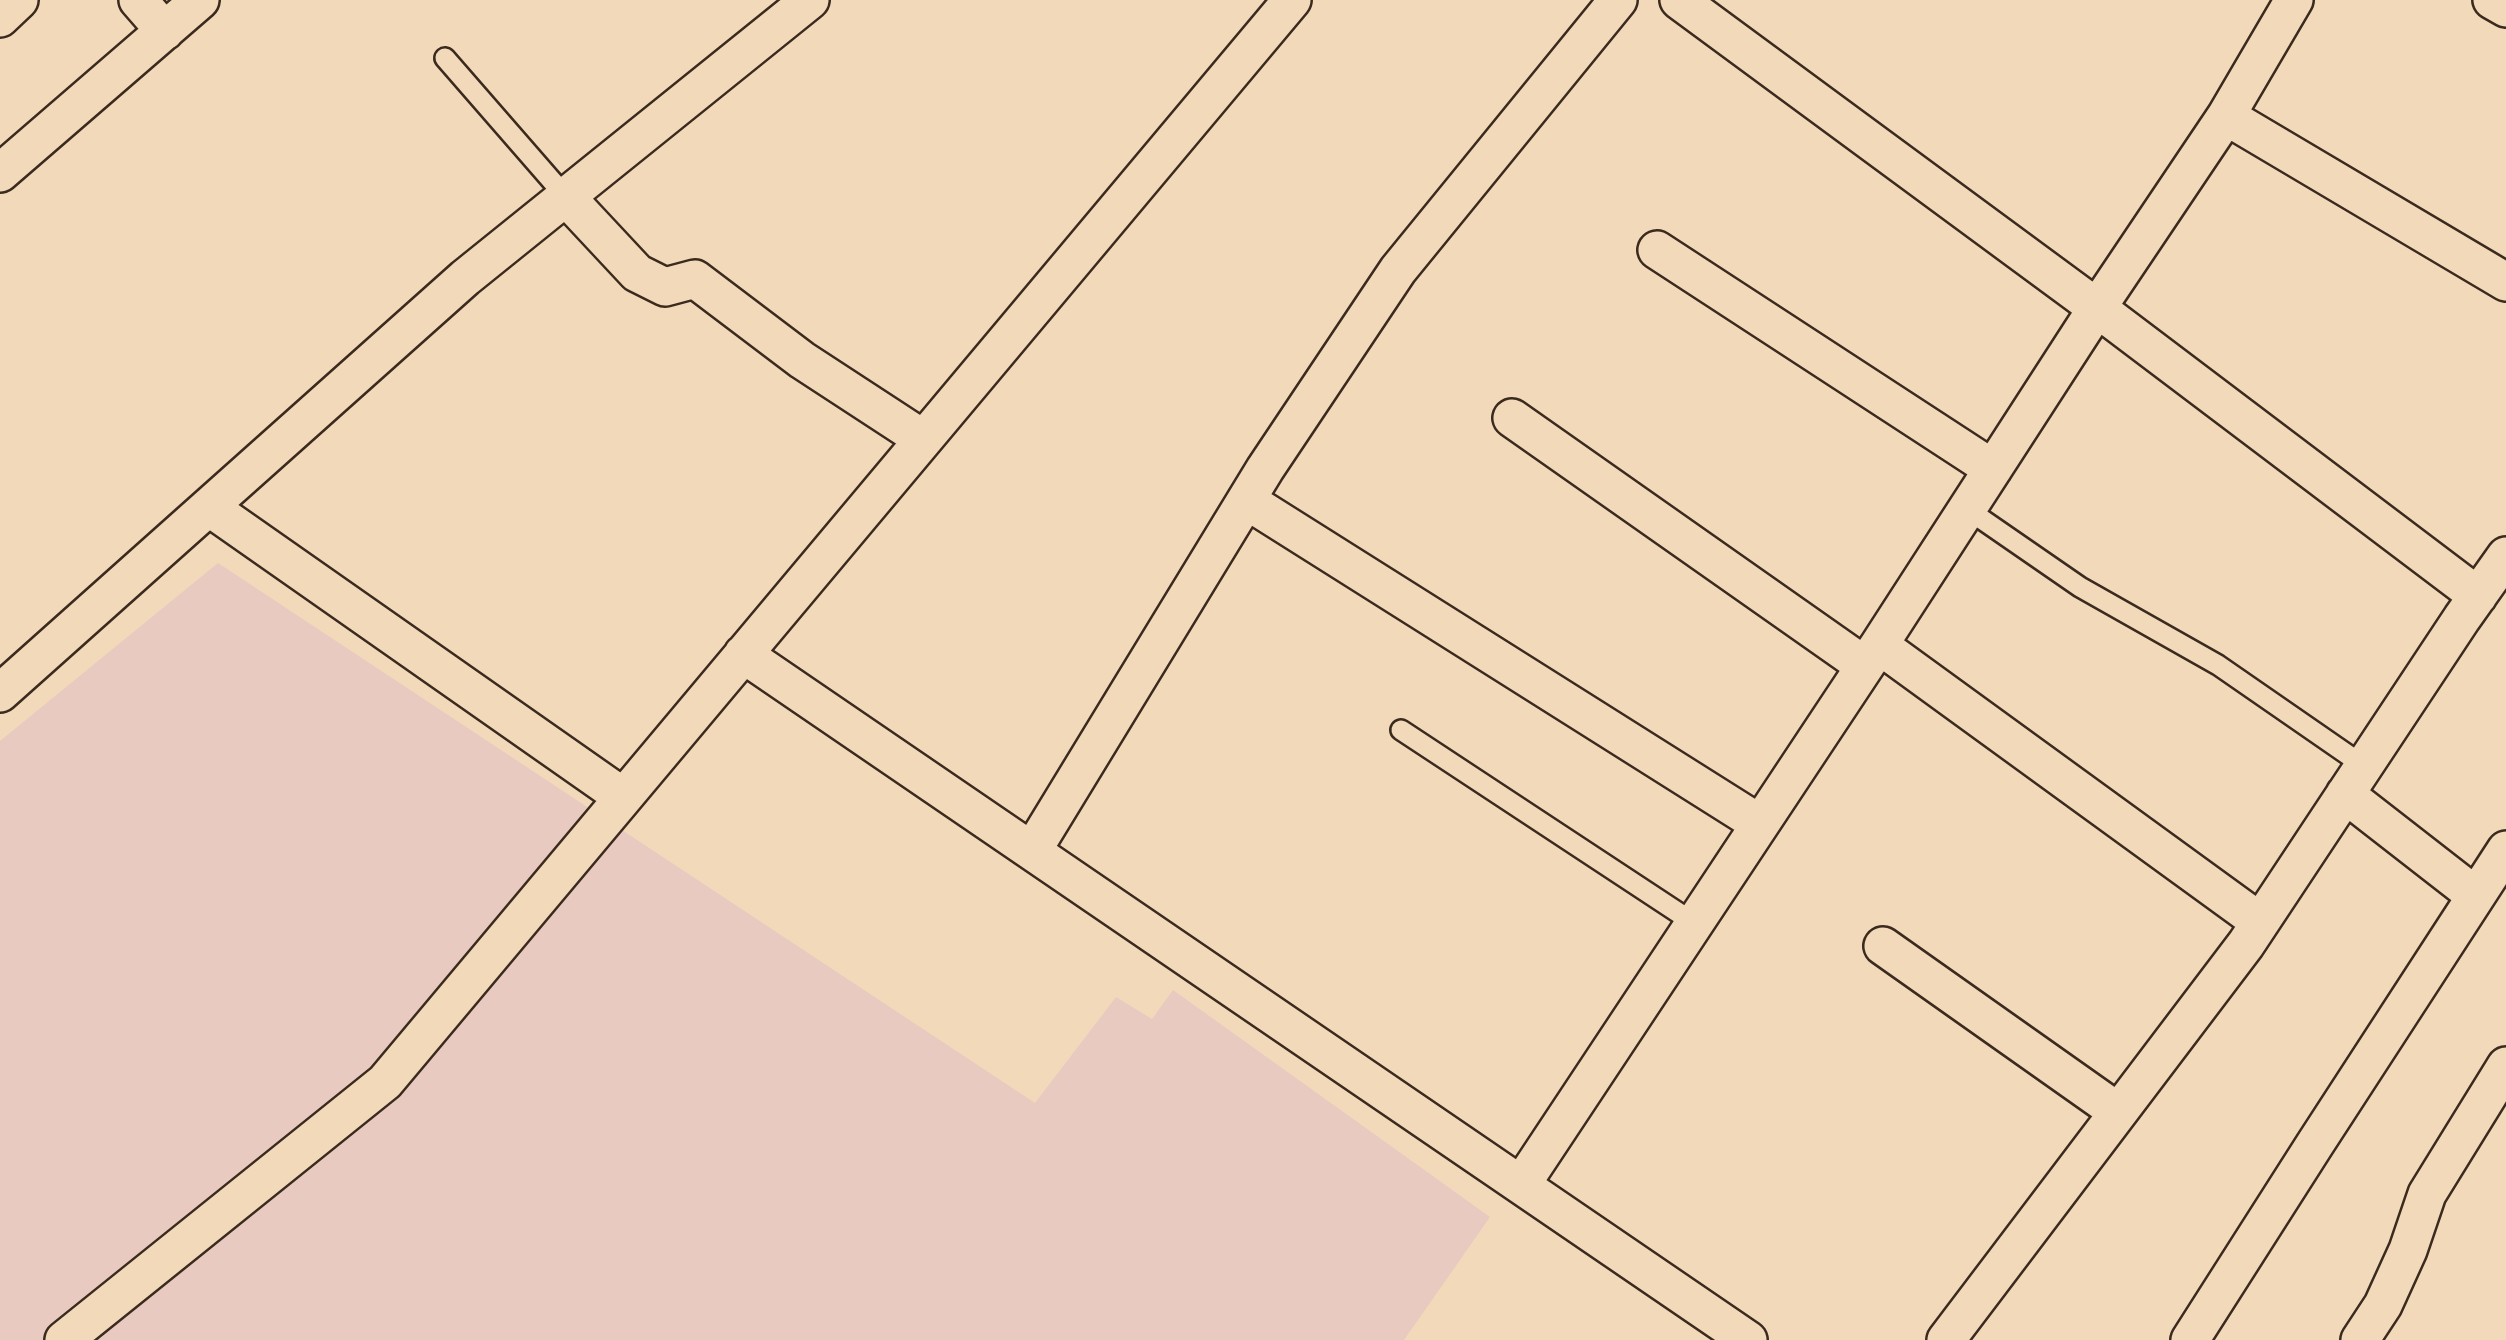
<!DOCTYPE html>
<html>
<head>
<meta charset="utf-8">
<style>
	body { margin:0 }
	canvas { display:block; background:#f2d9ba }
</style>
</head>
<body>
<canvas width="2506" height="1340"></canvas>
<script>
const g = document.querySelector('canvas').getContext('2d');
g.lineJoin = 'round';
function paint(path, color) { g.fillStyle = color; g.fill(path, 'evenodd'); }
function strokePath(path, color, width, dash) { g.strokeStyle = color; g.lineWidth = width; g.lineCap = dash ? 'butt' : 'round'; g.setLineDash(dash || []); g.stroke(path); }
paint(new Path2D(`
	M218 563 1035 1103 1116 997 1152 1019 1173 990 1490 1217 1404 1340H0V741Z`), '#e8cac0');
const service = new Path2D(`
	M445 58 566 197
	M1967 509 2080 587 2218 665 2364 766
	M1401 730 1694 923`);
const minor = new Path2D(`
	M138 0 165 31
	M1679 0 2097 308 2478 596
	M2492 0 2506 8
	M0 18 19 0
	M2226 116 2506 282
	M0 173 200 0
	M566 197 637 273 665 287 695 279 802 360 923 439
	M1657 250 1993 469
	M1512 418 1865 666
	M1246 500 1760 824
	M209 507 623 797
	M1879 645 2260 922
	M743 654 1748 1340
	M0 693 465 278 810 0
	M2345 794 2476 896
	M1032 851 1265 469 1398 270 1618 0
	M1883 946 2118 1112
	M1521 1185 1879 645 2097 308 2226 116 2294 0
	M64 1340 385 1082 1292 0
	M1946 1340 2246 944 2462 618 2506 556
	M2190 1340 2315 1144 2506 850
	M2360 1340 2383 1305 2408 1250 2427 1194 2506 1066`);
strokePath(service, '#3b2a1e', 24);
strokePath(minor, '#3b2a1e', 42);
strokePath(service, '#f2d9ba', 19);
strokePath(minor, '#f2d9ba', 37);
</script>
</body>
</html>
